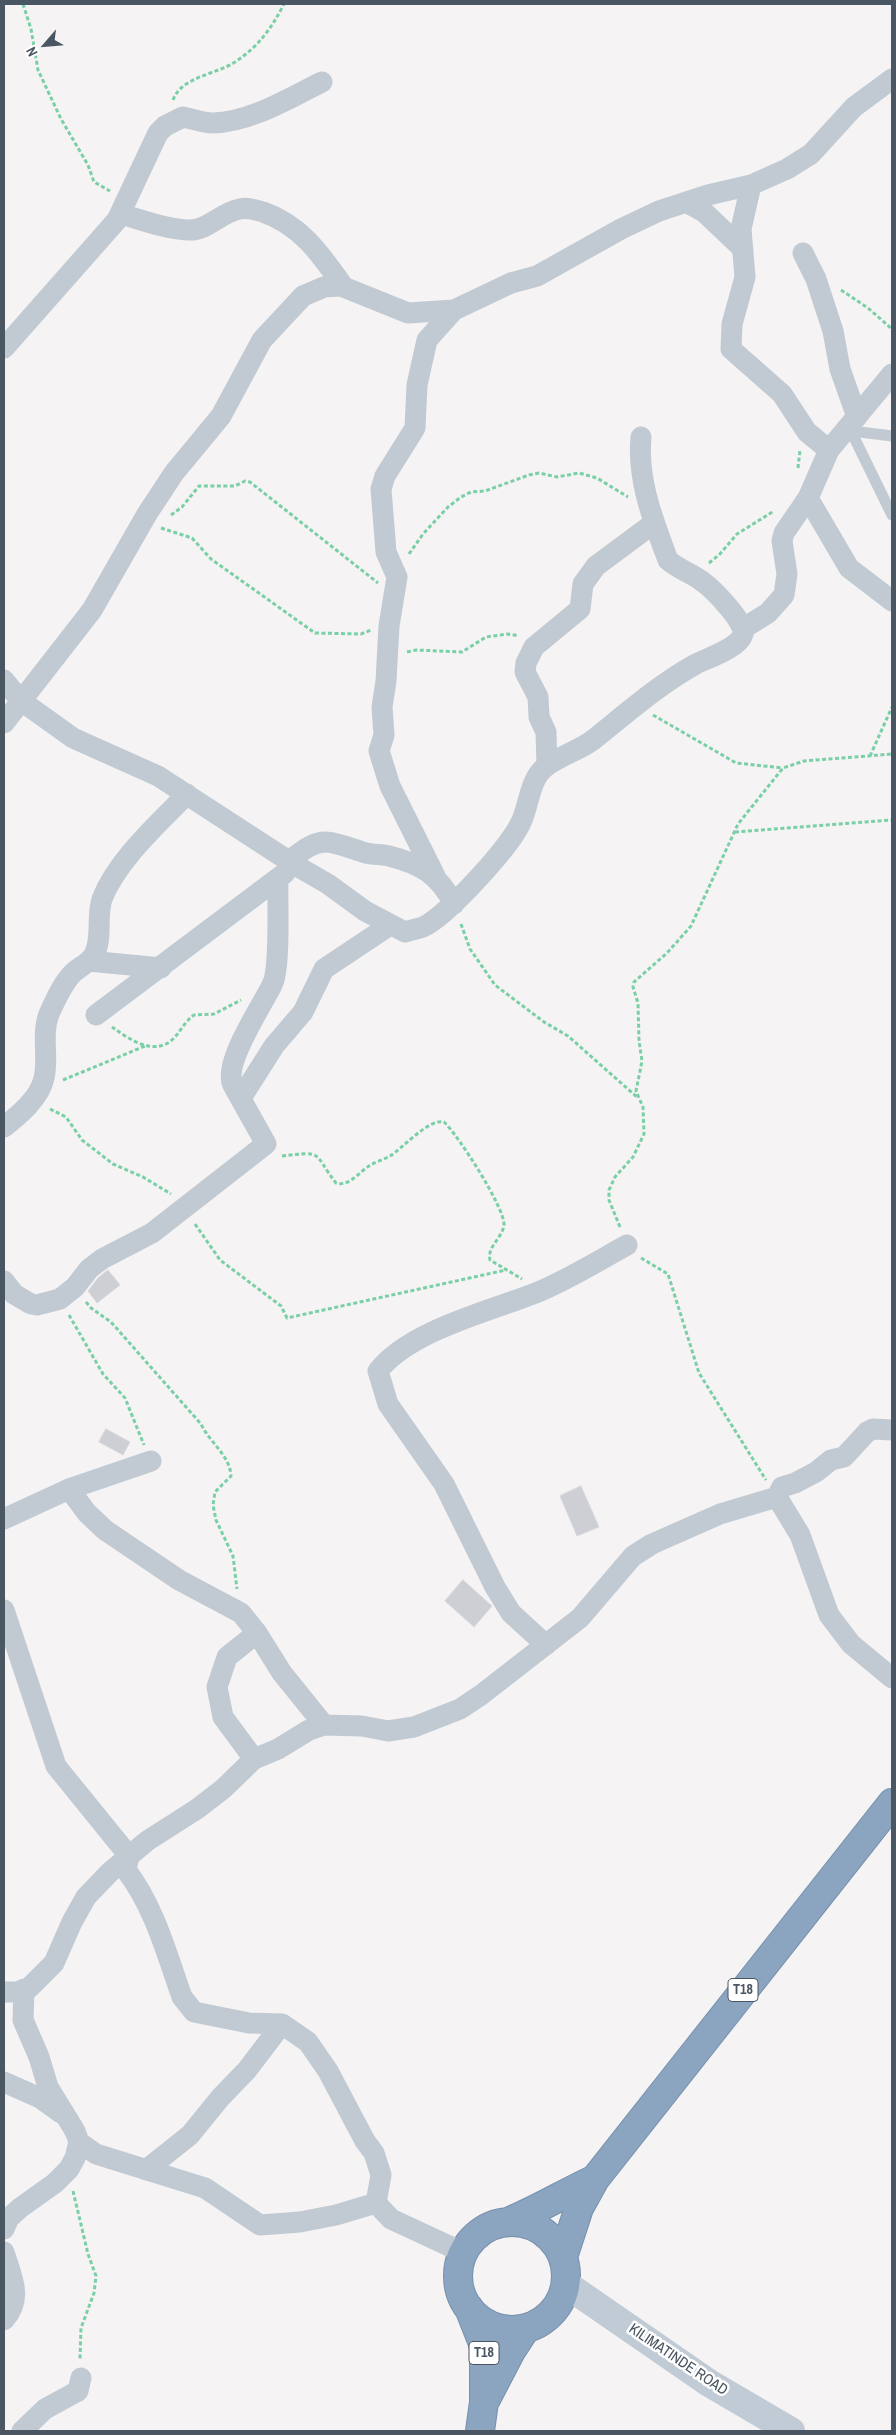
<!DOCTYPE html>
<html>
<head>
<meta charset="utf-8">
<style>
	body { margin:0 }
	#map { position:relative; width:896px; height:2435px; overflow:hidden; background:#f5f3f3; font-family:"Archivo Narrow",sans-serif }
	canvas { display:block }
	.frame { position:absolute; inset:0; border:5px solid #4a5661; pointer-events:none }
	.north { position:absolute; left:20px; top:20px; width:50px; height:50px; -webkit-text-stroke:4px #fff; paint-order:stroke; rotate:243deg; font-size:14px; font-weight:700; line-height:20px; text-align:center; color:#4a5661 }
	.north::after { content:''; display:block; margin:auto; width:18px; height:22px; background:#4a5661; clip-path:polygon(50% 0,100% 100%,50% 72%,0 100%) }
</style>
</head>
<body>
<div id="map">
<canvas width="896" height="2435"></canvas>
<div class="frame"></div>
<div class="north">N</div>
</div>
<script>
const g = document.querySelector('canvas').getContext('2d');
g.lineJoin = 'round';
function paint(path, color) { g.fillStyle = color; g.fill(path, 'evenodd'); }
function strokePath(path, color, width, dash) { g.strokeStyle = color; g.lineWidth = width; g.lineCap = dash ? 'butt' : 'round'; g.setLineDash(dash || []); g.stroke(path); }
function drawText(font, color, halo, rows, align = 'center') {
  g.font = font + ' "Archivo Narrow",sans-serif'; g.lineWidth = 5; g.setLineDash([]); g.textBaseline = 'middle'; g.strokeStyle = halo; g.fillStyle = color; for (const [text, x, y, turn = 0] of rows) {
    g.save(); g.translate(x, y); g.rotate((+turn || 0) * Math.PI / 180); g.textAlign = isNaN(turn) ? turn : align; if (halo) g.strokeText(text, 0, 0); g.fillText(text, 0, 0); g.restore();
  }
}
const building = new Path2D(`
	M108 1270 120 1285 97 1303 88 1291 98 1278Z
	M106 1429 130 1442 123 1455 99 1442Z
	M581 1486 599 1527 577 1536 560 1496Z
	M463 1580 492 1606 474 1627 445 1601Z`);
paint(building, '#cdcfd5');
strokePath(building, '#d7d9de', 1);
const highway = new Path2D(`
	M458 2276a54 54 0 1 1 108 0a54 54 0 1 1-108 0Z
	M508 2222C539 2209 565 2193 595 2179
	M563 2257 579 2208 595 2179 892 1803
	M469 2308 484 2346V2402L480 2431
	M486 2399 511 2351 526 2328`);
strokePath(highway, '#7690ad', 30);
strokePath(new Path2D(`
	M23 4 31 29 38 70 61 119 88 165 94 182 110 191
	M173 100C181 77 217 74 235 62 259 46 271 29 284 4
	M841 290 868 308 892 329
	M798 468 800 450
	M171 515 182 507 199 486H235L245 481 250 482 378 583
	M161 528 192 538 211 559 315 633 361 634 371 630
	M409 554 423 534 448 507 461 497 471 492 485 491 529 475 539 473 557 477 579 473 597 478 628 497
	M709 563 719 555 737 534 774 511
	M407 652 416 650 462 652 486 637 508 634 519 636
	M653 715 736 763 783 768
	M870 756 892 707
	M735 832 892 820
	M461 924 470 949 495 985 544 1022 568 1036 638 1098
	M112 1027C129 1039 154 1057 173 1039 181 1031 185 1021 194 1015L214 1014 241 1000
	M63 1080 145 1046
	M50 1109 66 1117 82 1140 113 1164 143 1177 171 1194
	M282 1156C325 1151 312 1152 336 1183 349 1187 359 1172 369 1166 375 1162 383 1160 390 1156 403 1148 429 1118 444 1122 458 1135 505 1208 504 1225 502 1239 487 1246 490 1260L522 1279
	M195 1224 220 1260 281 1306 287 1318 506 1270
	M620 1227 609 1200V1190L615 1177 633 1157 644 1134 643 1107 636 1091 642 1061 639 1041 638 1003 633 987 634 982 667 953 691 926 738 824 783 768 804 761 892 754
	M641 1258 668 1274 699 1373 766 1480
	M86 1302 91 1308 111 1322 201 1424C209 1442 230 1455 231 1476L215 1492 213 1505 216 1520 233 1556 237 1589
	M69 1315 103 1374 125 1398 144 1445
	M73 2191 88 2254 96 2276 94 2293 81 2328 80 2359`), '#7ad0a6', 3, [4, 2.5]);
strokePath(new Path2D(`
	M849 427 892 515
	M852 431 892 436`), '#c1cad2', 11);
strokePath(new Path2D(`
	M751 185 741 229 745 277 732 324 731 349 782 394 807 432 829 450
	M686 202 704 212 743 249
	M121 214C142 220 165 229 188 230 208 231 221 212 240 209 248 207 256 210 263 212 301 225 321 255 343 286
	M803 253 816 279 833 331 840 369 857 417
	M4 348 117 220 158 133 165 126 183 117C193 119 203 123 213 123 251 122 289 98 322 82
	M808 498 849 568 892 601
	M744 628 768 613 784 595 787 574 782 541 784 533 808 498 829 450 892 374
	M4 680 20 700 73 738 158 776 295 865 328 884 365 911 405 932C411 930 417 929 423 927 447 916 513 844 522 820 529 804 530 780 544 768 559 756 578 751 593 740 627 713 658 685 696 664 708 658 739 648 743 634 746 623 713 589 703 582 692 573 679 570 668 560 653 520 637 480 641 437
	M4 723 92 610 147 514 174 473 221 416 262 340 303 296 324 287 341 286 408 313 454 310 511 283 537 276 621 229 659 211 708 195 751 185 787 169 811 154 854 107 892 79
	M547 766 546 732 539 717 538 697 525 672 526 663 534 647 580 609 583 584 596 566 654 523
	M289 861C300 853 311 842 326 842 336 842 355 850 366 853 374 855 382 854 389 856 421 864 438 874 454 904
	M435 876 390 786 379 751 384 735 382 707 386 681 389 626 397 577 386 552 381 489 385 476 415 428 417 385 427 340 454 310
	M89 961 161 968
	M96 1015 285 873
	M241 1098 274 1046 303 1012 324 969 390 925
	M4 1127C19 1115 40 1098 44 1078 49 1057 41 1035 49 1014 55 1001 63 982 74 972 81 966 89 963 94 955 103 938 96 917 102 899 117 860 159 823 187 794
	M4 1281 14 1294 31 1304 37 1305 60 1299 75 1287 89 1269 102 1259 152 1233 266 1144 233 1085C222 1064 262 1006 272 985 281 968 277 901 278 878
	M69 1489 87 1513 105 1530 179 1580 241 1613 257 1633 282 1673 324 1725
	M777 1497 782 1487 795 1483 816 1472 831 1460 844 1457 867 1432 873 1429 892 1430
	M4 1519 69 1489 151 1461
	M4 1610 56 1766 129 1856 126 1870C154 1906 167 1955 182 1997L194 2012 249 2023 282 2024 308 2042 328 2071 365 2141 374 2153 381 2175 376 2203
	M546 1645 511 1613 495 1587 444 1484 388 1404 378 1371C410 1330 491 1311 538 1292 569 1279 598 1261 627 1245
	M254 1759 223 1717 217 1687 227 1657 257 1633
	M4 1992H16L29 1988 54 1963 72 1922 86 1897 110 1872 147 1841 197 1809 223 1789 254 1759 278 1749 309 1730 324 1725 362 1726 388 1731 414 1727 460 1709 481 1695 580 1618 633 1556 652 1544 720 1514 777 1497 800 1535 829 1615 851 1644 892 1678
	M4 2082 40 2098 61 2113
	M79 2142 96 2154 205 2188 260 2225 300 2222 336 2215 376 2203 391 2219 462 2252
	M146 2170 190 2135 220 2098 247 2070 282 2024
	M4 2229 9 2218 20 2208 55 2183 69 2169 75 2158 79 2142 75 2131 48 2087 39 2057 23 2020 24 1989
	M4 2252C11 2276 24 2298 4 2320
	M22 2431 45 2409 78 2391 81 2378`), '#c1cad2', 21);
strokePath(new Path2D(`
	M567 2285 709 2383 791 2431`), '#c1cbd6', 28);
strokePath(highway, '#8ba5c1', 28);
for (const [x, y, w] of [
	[743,1990,30],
	[484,2353,30]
]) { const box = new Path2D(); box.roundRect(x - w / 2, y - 11.5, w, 23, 4); g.fillStyle = '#fff'; g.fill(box); strokePath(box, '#4a5661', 1); }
drawText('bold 14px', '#4a5661', null, [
	["T18",743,1990],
	["T18",484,2353]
]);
drawText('15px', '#4a5661', '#fff', [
	["KILIMATINDE ROAD",678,2360,34]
]);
</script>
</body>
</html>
